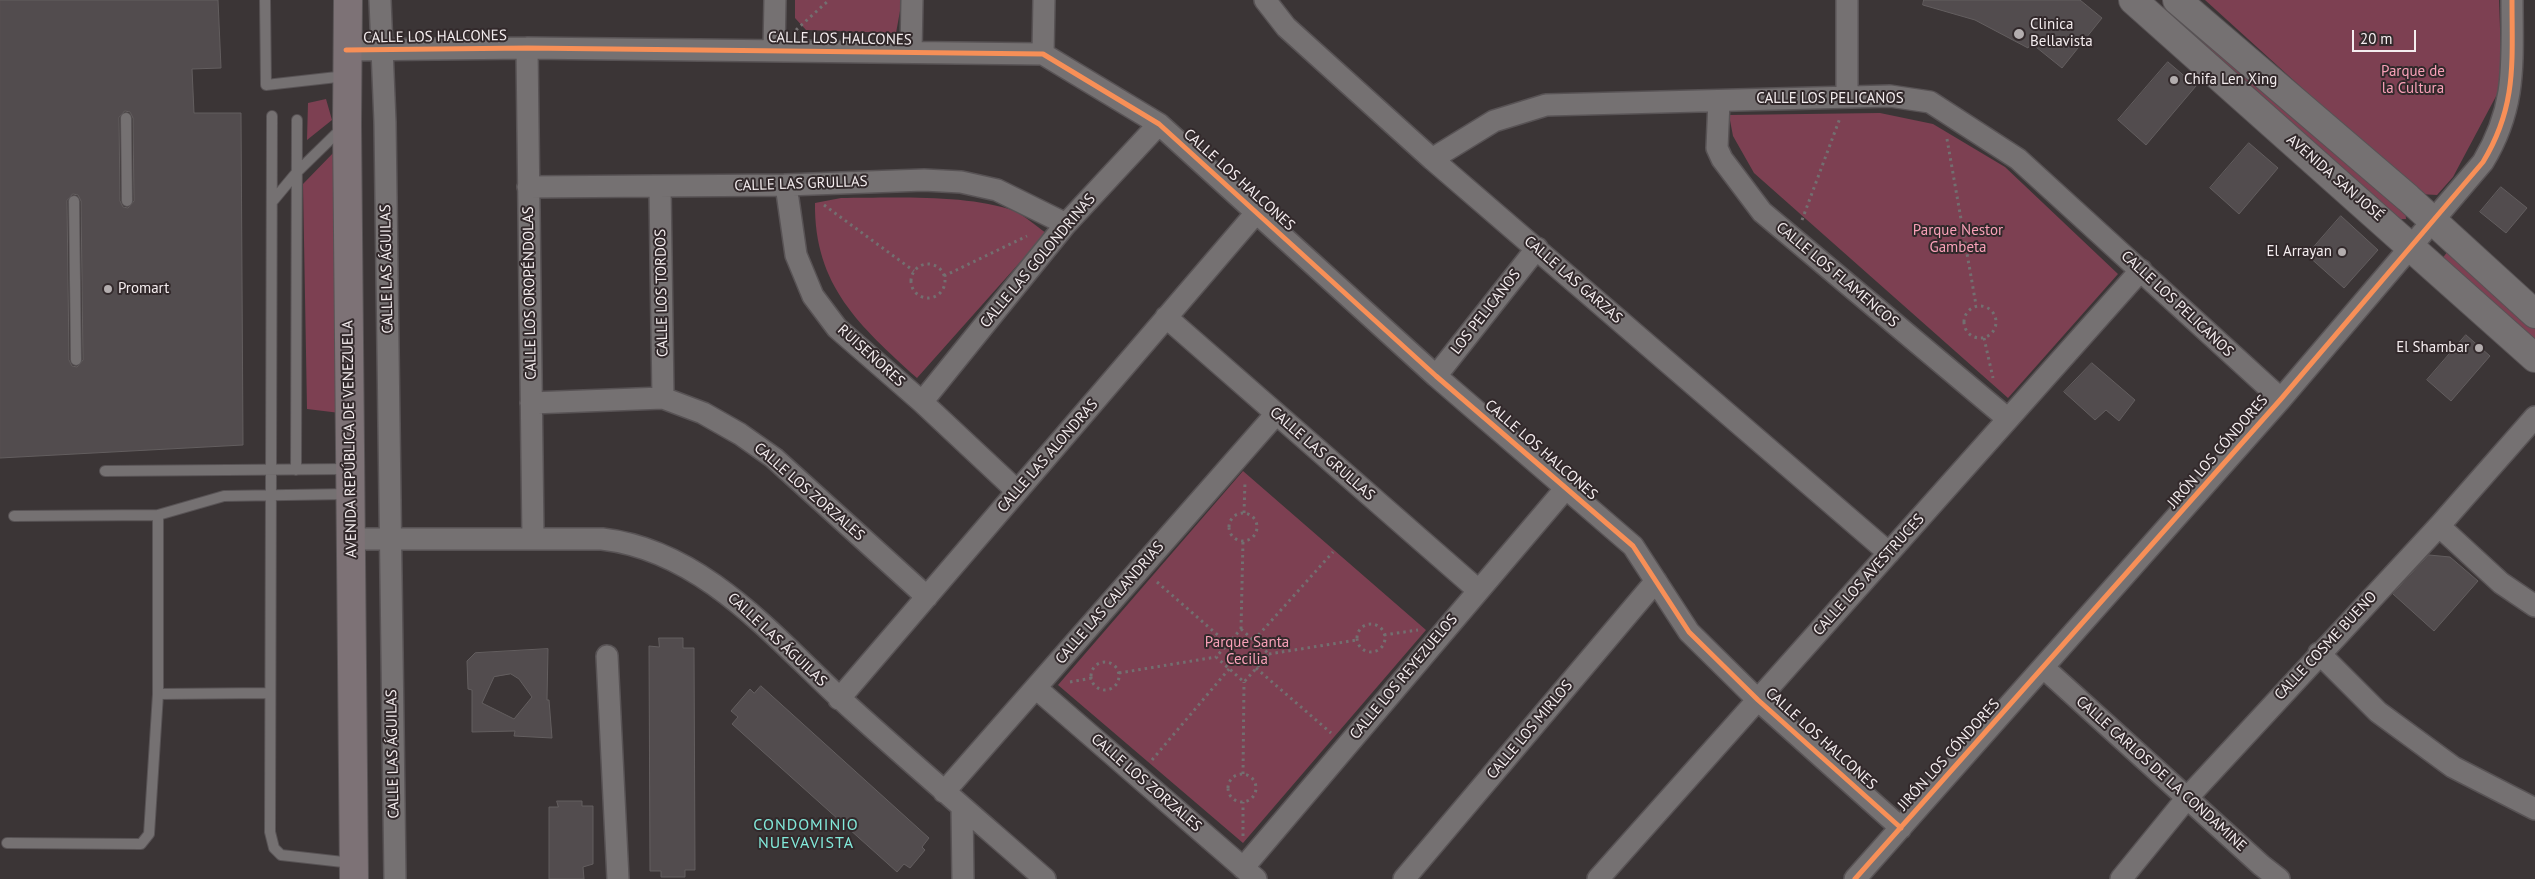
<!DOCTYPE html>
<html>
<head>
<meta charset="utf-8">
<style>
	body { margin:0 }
	#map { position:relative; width:2535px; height:879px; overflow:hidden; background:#3b3536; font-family:"PT Sans",sans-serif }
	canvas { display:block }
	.scale { position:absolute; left:2352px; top:30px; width:64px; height:22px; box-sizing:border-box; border:2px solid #f4edef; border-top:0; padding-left:6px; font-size:15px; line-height:18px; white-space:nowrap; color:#f4edef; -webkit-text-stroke:4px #32292b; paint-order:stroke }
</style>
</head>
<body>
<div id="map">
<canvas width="2535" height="879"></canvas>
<div class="scale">20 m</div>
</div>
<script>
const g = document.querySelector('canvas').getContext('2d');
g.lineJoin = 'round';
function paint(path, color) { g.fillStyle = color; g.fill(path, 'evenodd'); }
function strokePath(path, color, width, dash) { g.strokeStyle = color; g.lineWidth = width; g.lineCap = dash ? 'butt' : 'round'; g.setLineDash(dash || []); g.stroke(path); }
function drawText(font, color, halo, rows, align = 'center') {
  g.font = font + ' "PT Sans",sans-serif'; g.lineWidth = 4; g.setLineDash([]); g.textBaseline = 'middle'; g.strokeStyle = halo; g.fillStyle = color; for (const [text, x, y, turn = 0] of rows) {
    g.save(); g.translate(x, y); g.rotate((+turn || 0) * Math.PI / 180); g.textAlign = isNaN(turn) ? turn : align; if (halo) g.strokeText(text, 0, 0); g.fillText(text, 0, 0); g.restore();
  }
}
paint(new Path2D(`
	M795 0H902L896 33 806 30 795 18Z
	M2205 0H2499L2502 85 2453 177 2437 195 2419 194Z
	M2177 17 2405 207 2406 219H2396L2178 22Z
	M326 99 332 120 307 140 308 103Z
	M1880 113 1933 124 2005 167 2118 274 2008 398 1754 173 1733 136 1729 115Z
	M336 150 340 413 307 409 303 184Z
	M841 198C889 198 969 194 1014 211 1025 216 1036 226 1046 233L917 378C860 326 814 286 815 203Z
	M2452 246 2535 321V345L2441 260Z
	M1243 471 1426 630 1243 843 1058 685Z`), '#7d4052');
const building = new Path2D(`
	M0 0H218L221 68 192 69 194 113H241L243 445 0 458ZM125 111 130 112 133 118 134 201 128 208 123 207 120 201 119 118ZM73 194 78 195 81 201 83 360 77 367 72 366 69 360 67 201Z
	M1924 0H2080L2102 18 2062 68 2031 43 2028 48 1975 20 1923 5Z
	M2168 62 2196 86 2146 145 2118 120Z
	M2249 143 2278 168 2239 214 2210 188Z
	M2501 187 2527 208 2506 233 2480 212Z
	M2341 216 2378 250 2344 288 2307 255Z
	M2466 335 2490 356 2451 401 2427 380Z
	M2092 363 2135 400 2119 421 2106 410 2095 420 2064 392Z
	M2429 555 2450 557 2478 581 2434 631 2393 594Z
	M659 638H683V648H694L695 870H685V877H661V871H650L649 646 659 647Z
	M548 649 547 700H549L552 738 514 736 515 731 472 732V690L468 689 467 661 475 653ZM511 674 519 679 532 697 514 719 482 703 494 677Z
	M761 686 929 838 922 847 925 850 910 868 904 864 897 872 732 724 738 717 731 711 750 689 754 693Z
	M557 801H582V806H593V864L583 867 584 879H549V807H558Z`);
paint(building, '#524c4e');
strokePath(building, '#635e5f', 1);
const lane = new Path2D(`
	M265 0 266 85 346 76
	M272 116 270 832 274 848 281 855 352 863
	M126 118 127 201
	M74 201 76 360
	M272 202 297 172 342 128
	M296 470 297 120
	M105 471 349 469
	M158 515V694L270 693
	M14 516 158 515 224 496 350 494
	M7 843 141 844 149 834 158 694`);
const street = new Path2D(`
	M380 0 385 122 395 879
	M1265 0 1286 27 1432 159 1889 553
	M1847 0V97
	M527 48 533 538
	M346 50 527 48 1043 54 1159 124 1436 376 1633 546 1689 632 1758 700 1901 828
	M774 51 775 0
	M911 52 912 0
	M1043 54 1044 0
	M1719 101 1717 148 1722 159 1762 212 2008 419
	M1432 159 1494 121 1546 105 1890 96 1930 102 2018 159 2281 399
	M786 185 796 255 813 296 837 328 922 402 1017 491
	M528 187 786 185 924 180 961 182 997 190 1066 224
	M660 187 663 398
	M1166 317 1478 590
	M1436 376 1537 248
	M922 402 1066 224 1159 124
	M531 403 663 398 703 413 740 434 774 458 927 597
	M2439 526 2501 583 2535 606
	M351 539H602C708 551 779 644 854 711 917 768 981 823 1045 879
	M2319 653 2378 712 2453 767 2535 809
	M607 656 618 879
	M2044 668 2261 865 2279 879
	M1036 688 1256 879
	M839 699 1256 213
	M944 792 1276 414
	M962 807 963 879
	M1243 868 1566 488
	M1404 879 1656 581
	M1598 879 2141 270
	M1855 879 2281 399 2483 162C2517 106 2512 62 2512 0
	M2121 879 2187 798 2439 526 2535 417`);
const secondary = new Path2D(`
	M2133 0 2535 358
	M2177 0 2408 198 2535 314`);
const primary = new Path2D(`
	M348 0 347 124 354 879`);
strokePath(lane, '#585355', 12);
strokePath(street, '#585355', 24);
strokePath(secondary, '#585355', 30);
strokePath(primary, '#585355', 30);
strokePath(new Path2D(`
	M796 30 829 0
	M1947 139 1976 305
	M824 205 914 271
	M1802 220 1840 118
	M911 281a17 17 0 1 1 34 0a17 17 0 1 1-34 0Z
	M944 276 1027 236
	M1964 322a16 16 0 1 1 32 0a16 16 0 1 1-32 0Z
	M1984 338 1993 378
	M1244 513 1245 482
	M1229 527a14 14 0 1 1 28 0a14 14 0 1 1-28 0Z
	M1157 582 1228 644
	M1357 638a14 14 0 1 1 28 0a14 14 0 1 1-28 0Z
	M1241 629 1269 654 1244 682 1216 657Z
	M1241 629 1243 541
	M1384 635 1418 630
	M1254 640 1333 552
	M1269 654 1357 640
	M1091 676a14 14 0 1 1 28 0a14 14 0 1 1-28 0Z
	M1256 668 1331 733
	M1119 673 1216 657
	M1070 682 1092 678
	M1152 760 1229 669
	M1243 774 1244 682
	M1228 788a14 14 0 1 1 28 0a14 14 0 1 1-28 0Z
	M1243 836V802`), '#736f70', 3, [2.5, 4]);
strokePath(lane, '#757172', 10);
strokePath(street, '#757172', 21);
strokePath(secondary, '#757172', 28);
strokePath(primary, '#7d7276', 28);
strokePath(new Path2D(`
	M346 50 527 48 1043 54 1159 124 1436 376 1633 546 1689 632 1758 700 1901 828
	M1855 879 2281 399 2483 162C2517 106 2512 62 2512 0`), '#f78f57', 5);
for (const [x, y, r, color] of [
	[2019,34,6,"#b3adae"],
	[2174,80,5,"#b3adae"],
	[2342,252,5,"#b3adae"],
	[108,289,5,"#b3adae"],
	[2479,348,5,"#b3adae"]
]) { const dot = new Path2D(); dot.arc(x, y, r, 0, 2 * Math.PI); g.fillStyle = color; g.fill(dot); strokePath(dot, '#32292b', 2); }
drawText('15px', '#f4edef', '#32292b', [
	["Clinica",2030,25],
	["Bellavista",2030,42],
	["Chifa Len Xing",2184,80],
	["El Arrayan",2332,252,"right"],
	["Promart",118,289],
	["El Shambar",2469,348,"right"]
], 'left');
drawText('15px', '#f4edef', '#32292b', [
	["CALLE LOS HALCONES",435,37,-1],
	["CALLE LOS HALCONES",840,39,1],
	["CALLE LOS PELICANOS",1830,99],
	["AVENIDA SAN JOSÉ",2335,178,41],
	["CALLE LOS HALCONES",1239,180,42],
	["CALLE LAS GRULLAS",801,184,-2],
	["CALLE LAS GOLONDRINAS",1038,261,-50],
	["CALLE LAS ÁGUILAS",387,269,-91],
	["CALLE LOS FLAMENCOS",1837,275,40],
	["CALLE LAS GARZAS",1573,280,41],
	["CALLE LOS OROPÉNDOLAS",530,293,-91],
	["CALLE LOS TORDOS",662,293,-91],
	["CALLE LOS PELICANOS",2177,304,43],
	["LOS PELICANOS",1486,312,-52],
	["RUISEÑORES",871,356,42],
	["AVENIDA REPÚBLICA DE VENEZUELA",350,439,-91],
	["CALLE LOS HALCONES",1541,450,41],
	["JIRÓN LOS CÓNDORES",2218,452,-49],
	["CALLE LAS GRULLAS",1322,454,41],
	["CALLE LAS ALONDRAS",1048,456,-49],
	["CALLE LOS ZORZALES",809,492,41],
	["CALLE LOS AVESTRUCES",1869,575,-48],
	["CALLE LAS CALANDRIAS",1110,603,-49],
	["CALLE LAS ÁGUILAS",777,640,43],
	["CALLE COSME BUENO",2326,646,-47],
	["CALLE LOS REYEZUELOS",1404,677,-50],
	["CALLE LOS MIRLOS",1530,730,-50],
	["CALLE LOS HALCONES",1821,739,42],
	["CALLE LAS ÁGUILAS",393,754,-91],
	["JIRÓN LOS CÓNDORES",1949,755,-48],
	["CALLE CARLOS DE LA CONDAMINE",2161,774,42],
	["CALLE LOS ZORZALES",1146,783,41]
]);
drawText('15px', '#f8a1b8', '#32292b', [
	["Parque de",2413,72],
	["la Cultura",2413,89],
	["Parque Nestor",1958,231],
	["Gambeta",1958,248],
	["Parque Santa",1247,643],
	["Cecilia",1247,660]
]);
g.letterSpacing = '1px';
drawText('16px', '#82e9da', '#32292b', [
	["CONDOMINIO",806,825],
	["NUEVAVISTA",806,843]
]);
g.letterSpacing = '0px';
</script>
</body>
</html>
